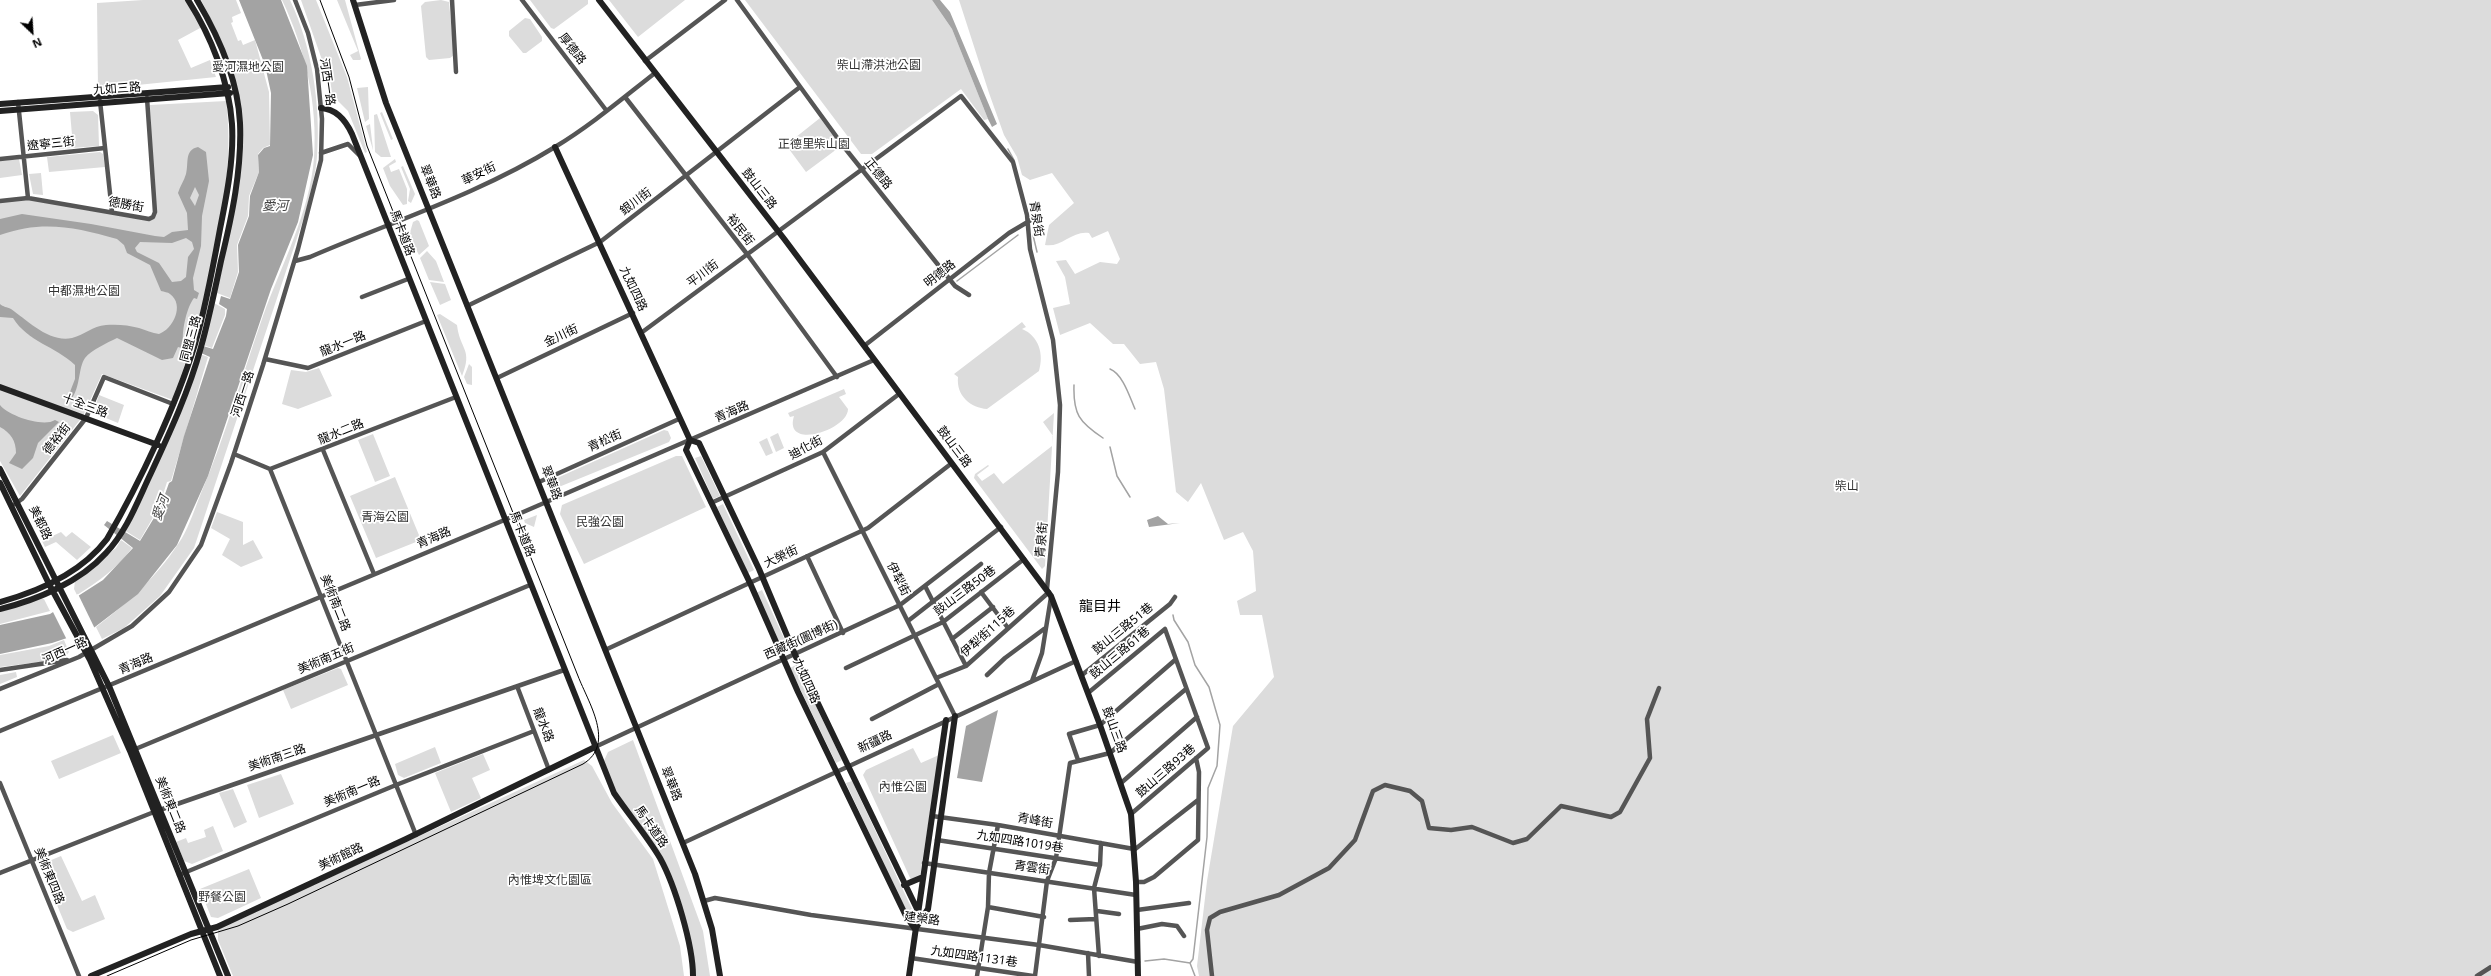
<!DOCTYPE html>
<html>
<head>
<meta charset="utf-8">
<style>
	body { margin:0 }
	#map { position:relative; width:2491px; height:976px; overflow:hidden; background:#fff; font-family:"Noto Sans",sans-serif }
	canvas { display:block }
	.north { position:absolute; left:12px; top:12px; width:40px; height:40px; -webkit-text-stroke:3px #fff; paint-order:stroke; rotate:155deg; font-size:11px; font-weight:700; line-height:16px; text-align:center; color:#000 }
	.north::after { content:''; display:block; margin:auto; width:14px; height:18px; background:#000; clip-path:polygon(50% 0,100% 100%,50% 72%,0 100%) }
</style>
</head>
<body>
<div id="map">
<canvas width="2491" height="976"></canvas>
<div class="north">N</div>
</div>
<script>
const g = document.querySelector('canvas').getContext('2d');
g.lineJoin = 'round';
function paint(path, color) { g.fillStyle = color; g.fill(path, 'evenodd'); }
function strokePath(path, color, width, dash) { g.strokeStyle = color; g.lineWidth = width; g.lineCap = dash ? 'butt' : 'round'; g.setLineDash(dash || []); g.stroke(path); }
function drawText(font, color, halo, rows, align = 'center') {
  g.font = font + ' "Noto Sans","Noto Sans TC",sans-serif'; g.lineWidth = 3.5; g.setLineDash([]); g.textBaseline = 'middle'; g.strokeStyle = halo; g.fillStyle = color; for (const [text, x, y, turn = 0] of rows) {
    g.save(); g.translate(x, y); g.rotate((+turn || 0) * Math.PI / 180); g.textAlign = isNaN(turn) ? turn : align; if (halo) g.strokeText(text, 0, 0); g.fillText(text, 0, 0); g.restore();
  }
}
paint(new Path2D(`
	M143 0H186L202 27 178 40 191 68 210 60 216 77 98 89 97 3Z
	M201 0H236L241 13 232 17 233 22 231 23 238 41 241 40 243 45 255 40 269 92 270 145 263 148 258 154 259 172 249 196 248 216 237 245 238 272 230 298 217 293 233 216 241 115 219 35Z
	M282 0H290C312 46 321 106 317 156 316 174 310 193 306 211L194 548 160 596 124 628 102 639 96 627C131 600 159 575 182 538 190 524 195 508 201 493 226 435 242 375 263 316 281 266 310 212 314 158 318 105 305 48 282 0Z
	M301 0H316L347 77 367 152 365 153 348 111 328 91 322 60Z
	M337 0H345L361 59 360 60H353L350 55 358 51Z
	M441 0 449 2 454 55 450 58 429 60 426 57 421 6 425 2Z
	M530 0H588V4L554 29 551 28Z
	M609 0H685L638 37Z
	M745 0H932L952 29 988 119 984 120 961 89 872 154H861Z
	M959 0H2491V976H1199L1197 966 1207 881 1233 726 1274 677 1262 615H1240L1237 601 1256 591 1253 551 1243 532 1224 540 1201 483 1188 502 1176 492 1164 389 1156 362 1140 364 1124 344H1113L1090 323 1060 335 1053 308 1070 304 1065 277 1056 261 1066 260 1075 274 1100 262 1117 264 1120 259 1108 231 1092 238 1089 233C1073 230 1061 248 1045 245L1049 225 1074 203 1052 173 1030 180 1022 175 1017 157 1004 135 989 93Z
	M525 18 530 19 542 37V41L526 53H523L509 36V31Z
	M368 87 369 119 365 122 357 88Z
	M226 101C238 193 203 314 173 400L102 374 83 416 20 496 0 461V201L28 198 149 219 153 217 150 105Z
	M93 111 98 115 99 146 59 149 58 136 72 135 70 112Z
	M382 112 393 139 391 140 380 113Z
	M377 114 391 157H381L375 152 374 115Z
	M820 118 841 146 806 172 786 145Z
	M370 124 373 149V150L366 126Z
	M100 152 103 154 105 167 49 172 47 157Z
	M19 159 22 175 0 178V161Z
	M395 159 396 162 389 166 391 172 399 169 407 189V204L403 205 390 186 383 168Z
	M403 166 415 194 411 203 408 201 410 189 401 167Z
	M41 173 43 195 33 194 29 174Z
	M417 220 419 221 429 246 419 255 409 236 413 222Z
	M427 251 436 261 444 282 429 280 420 258Z
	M430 282 445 284 451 300 440 305Z
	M214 303 225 309V315L212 348 203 345Z
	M440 314 457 325C460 350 473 349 462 376L437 315Z
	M1022 322 1026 327 1022 329C1039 336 1044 354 1039 371L987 409C971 408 956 396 958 377L954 374Z
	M200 354 208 357 171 481 167 482 159 507 140 540 124 530 142 494Z
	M469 364 472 367V385L467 384 464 377Z
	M319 368 332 396 298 409 282 404 291 370 306 372Z
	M844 389 846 394 839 397 848 409C848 430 783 451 794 416L790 417 788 413Z
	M99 395 124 405 118 423 96 414 94 410Z
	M1054 413 1045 566 1042 569 974 478 975 474 988 465 989 466 977 475 982 481 994 473 1003 484 1052 446 1053 436 1043 422Z
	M664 430 668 431 671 438 669 442 549 491 547 485 548 482Z
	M778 433 784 448 776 452 770 437Z
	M373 434 390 476 375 482 358 440Z
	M767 438 773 453 766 456 759 442Z
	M676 456H682L706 507 584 564 560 514 562 505Z
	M701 456 720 496 713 499 695 458Z
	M395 477 421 540 376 558 350 496Z
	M723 504 754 570 748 573 717 507Z
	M217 512 243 522V545L253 540 263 558 241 567 222 555 230 539 211 528Z
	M537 515 534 527 525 523 524 520Z
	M61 532 66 537 72 532 91 547 77 560 56 542 45 547 42 541Z
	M121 540 132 548C117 568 98 582 77 595L74 589 75 581 116 548Z
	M762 590 788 647 781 650 756 593Z
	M41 598 44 599 50 611 0 624V612Z
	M64 640 69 652 64 659 0 667V655L49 646Z
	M796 665 842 760 836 763 790 668Z
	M338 668 341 669 348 685 291 709 283 690Z
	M16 672 17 677 0 684V675Z
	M113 735 121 753 59 779 51 761Z
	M633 740 703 931 710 976H695L690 945 662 858 615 792 603 763 608 752Z
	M435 747 441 763 404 778 398 775 395 764Z
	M913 748 921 763 939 755 920 876 911 880 863 775 866 770Z
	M483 754 490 770 472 778 481 798 451 812 435 773Z
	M584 760 592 766 612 803 653 859 680 946 684 976H233L218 940V929Z
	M281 774 294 804 259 818 247 785Z
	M852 781 912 909 906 912 846 783Z
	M233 789 247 822 234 828 219 793Z
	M213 826 223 851 192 864 184 861 176 842 186 838 188 843 206 837 204 830Z
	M61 856 82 901 95 895 105 919 73 932 67 929 42 869 44 863Z
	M249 869 261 898 218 918 211 917 200 889Z`), '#dcdcdc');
paint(new Path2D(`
	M239 0H281L307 66 313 155 298 222 271 289 208 476 177 545 138 594 91 630 52 643 0 654V625L50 614 103 580 133 548 104 525 107 521 140 541 160 508 169 483 172 481 184 436 210 357 201 353 203 346 213 349 226 316 227 309 219 304 221 296 230 299 239 272 238 245 249 216 250 196 259 172 258 155 264 148 270 146 271 93 265 65Z
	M932 0H940L950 12 997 124 992 127 988 119 952 29Z
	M198 147 206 152 209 181 202 216 201 246 193 278 194 290 199 293 197 299 194 298C187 307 182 329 183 341L188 342 185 349 178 347 173 358 162 360 117 338C107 343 91 350 85 358 78 368 81 386 71 400L68 397 75 379V365C55 346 28 342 13 318L0 317V304C3 307 7 307 11 309 27 320 49 343 72 338 85 335 92 326 106 325 116 324 129 325 139 328 146 330 152 333 159 334 173 329 185 305 170 294 168 292 164 292 161 291L150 265 127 253 124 245 117 239C75 227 42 220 0 235V219L22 214 91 224 155 236 164 237 172 232 188 230 187 213 178 193C180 186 184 181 186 174 189 163 184 150 198 147ZM195 187 199 195 195 206 190 198ZM186 238 192 242 194 249 188 257 186 277 181 281 172 282 159 263 137 252 135 248 140 242 172 243Z
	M0 405C7 415 43 428 55 420L59 422 38 443 33 458 22 469 9 463 16 453C16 441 11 433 0 427Z
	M1158 516 1168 524 1180 523 1149 527 1147 520Z
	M998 710 982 782 957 778 966 726Z`), '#a3a3a3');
paint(new Path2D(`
	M78 594 95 629 67 640 52 610Z`), '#fff');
strokePath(new Path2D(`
	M1008 149 1014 160
	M1033 235 1037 252
	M957 281 1018 235
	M1110 369C1123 374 1130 398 1135 409
	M1074 385C1073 414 1079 422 1103 438
	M1110 447 1117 476 1130 497
	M1173 615 1174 620 1188 642 1195 665 1209 687 1220 725 1217 766 1208 788 1207 837 1193 959 1190 963 1195 976
	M1145 961 1164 959 1190 963`), '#a3a3a3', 1.5);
strokePath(new Path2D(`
	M452 0 456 72
	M522 0 606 110
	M737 0 844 147 955 286 969 295
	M355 5 394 0
	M645 61 725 0
	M625 97 747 254 837 377
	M100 101 112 212
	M18 102 28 198
	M321 153 348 144 359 155
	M0 159 105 148
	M0 201 28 198 149 219 153 217 155 212 147 98
	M295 261 310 257C391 222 479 194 555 147 590 126 623 98 655 73
	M362 297 408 279
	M467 306 600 242 800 87
	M641 333 961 96 1013 162 1027 215 1030 249 1053 340 1060 405 1058 472 1047 589
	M864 346 1009 233 1031 220
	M265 359 308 368 426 321
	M497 378 633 313
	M323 450 374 574
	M823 452 955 716
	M234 454 270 469 456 397
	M270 469 416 835
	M539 482 679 419
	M711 503 823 452 899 394
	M15 504 22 499 86 418 104 377 173 404
	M807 556 843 633
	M925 586 966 666
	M981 592 1008 628
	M908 621 981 564
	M952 639 993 607
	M605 650 868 528 952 463
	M846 668 943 622 1024 559
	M0 670 67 660
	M987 675 1005 658 1044 629
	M1082 675 1170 604 1175 597
	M936 678 966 666 1049 592
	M1032 681 1042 653 1051 597
	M517 686 549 770
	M0 689 79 657 132 626 169 592 201 545 231 463 263 365 298 249 321 160 322 119 317 69 308 33 295 0
	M1088 693 1165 629 1208 748 1131 814
	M872 719 939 684
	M0 731 514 516 874 360
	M595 747 900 605 1001 527
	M133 750 530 585
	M1078 760 1069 734 1100 725 1175 660
	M0 783 79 976
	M1121 783 1197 717
	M932 816 998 825 1134 849
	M937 840 1100 865
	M683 843 1076 661
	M1134 850 1198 800
	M924 863 1136 895
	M0 873 154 812 564 670
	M179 875 396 785 534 731
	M1136 882H1144L1154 877 1198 840 1199 772 1196 758
	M704 901 715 898 811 915 1039 945 1138 962
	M988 907 989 873 998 825
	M1137 910 1189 903
	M1097 911 1119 914
	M1070 920 1096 919
	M1137 929 1162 924 1177 926 1184 936
	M1088 953 1089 976
	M1099 956 1094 888 1100 865 1101 843
	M911 958 1033 976
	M977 976 988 907 1044 917
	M1035 976 1047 881 1056 858 1070 763 1110 753 1186 689
	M1212 976 1207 930 1210 918 1220 912 1279 895 1329 868 1355 840 1373 791 1385 785 1410 791 1422 801 1429 828 1451 830 1472 827 1513 843 1527 839 1561 806 1611 817 1620 812 1650 758 1647 719 1659 688
	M2477 976 2491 967`), '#555', 4.5);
strokePath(new Path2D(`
	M353 0 386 103 695 874 712 929 720 976
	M599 0 785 240 1051 596 1100 725 1131 814 1136 882 1138 976
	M0 104 228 87
	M321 108C336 109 346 121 352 134L614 793C629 815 647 836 660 858 675 885 693 945 693 976
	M0 111 230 93
	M555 147 690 440 686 450 750 583 798 692 905 914 915 929
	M0 387 158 445
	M690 440 699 443 759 569 799 664 918 911
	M0 469 109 686 228 976
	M0 483 49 584 90 660 130 751 220 976
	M0 602C40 591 82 572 107 539 140 482 176 406 195 344 206 306 213 267 220 229 227 194 234 159 232 124 229 81 211 36 188 0
	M0 609C37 600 80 582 106 553 127 531 138 500 151 473 170 432 189 391 201 347 209 319 215 289 221 261 232 216 242 169 240 123 238 80 219 37 197 0
	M904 885 923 877
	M917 926 928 909 955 716
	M91 976 191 934 217 927 406 839 595 747
	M909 976 946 720`), '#222', 6);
strokePath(new Path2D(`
	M107 976 191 940 238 926 288 904 583 764C616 744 588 702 578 676L367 146 349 77 320 0`), '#000', 1);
drawText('12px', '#000', '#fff', [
	["厚德路",572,49,52],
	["河西一路",327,82,82],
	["九如三路",117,89,-4],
	["遼寧三街",51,144,-6],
	["華安街",479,174,-26],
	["正德路",878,174,51],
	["翠華路",430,182,68],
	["鼓山三路",759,189,52],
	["銀川街",636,202,-37],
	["德勝街",126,205,10],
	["青泉街",1036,219,81],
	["裕民街",740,230,52],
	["馬卡道路",402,233,69],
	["平川街",703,274,-37],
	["明德路",940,274,-38],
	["九如四路",633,289,65],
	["金川街",561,336,-25],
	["同盟三路",191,339,-75],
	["龍水一路",343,344,-22],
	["河西一路",243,394,-72],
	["十全三路",85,406,20],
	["青海路",732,412,-23],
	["龍水二路",341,432,-22],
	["德裕街",57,439,-52],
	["青松街",605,441,-24],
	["鼓山三路",954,447,53],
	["迪化街",806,448,-28],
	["翠華路",551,483,69],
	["美都路",40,523,64],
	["馬卡道路",522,534,68],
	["青海路",434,538,-23],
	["青泉街",1042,540,-85],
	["大榮街",781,557,-25],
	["伊犁街",898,579,63],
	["鼓山三路50巷",965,591,-37],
	["美術南二路",335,603,68],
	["鼓山三路51巷",1123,629,-39],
	["伊犁街115巷",988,632,-42],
	["西藏街(圖博街)",801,640,-24],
	["河西一路",65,651,-24],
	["鼓山三路61巷",1120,653,-40],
	["美術南五街",326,659,-23],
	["青海路",136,664,-23],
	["九如四路",806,681,66],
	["龍水路",543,725,69],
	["鼓山三路",1114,730,70],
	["新疆路",875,742,-25],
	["美術南三路",277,758,-19],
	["鼓山三路93巷",1166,771,-41],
	["翠華路",671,784,68],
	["美術南一路",352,792,-23],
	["美術東二路",170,805,68],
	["青峰街",1035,821,10],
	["馬卡道路",651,827,55],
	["九如四路1019巷",1020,842,9],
	["美術館路",341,857,-25],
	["青雲街",1032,868,8],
	["美術東四路",49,876,68],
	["建榮路",922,919,7],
	["九如四路1131巷",974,957,8]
]);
drawText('12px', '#333', '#fff', [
	["柴山滯洪池公園",879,66],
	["愛河濕地公園",248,68],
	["正德里柴山園",814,145],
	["中都濕地公園",84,292],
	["柴山",1847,487],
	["青海公園",385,518],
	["民強公園",600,523],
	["內惟公園",903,788],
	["內惟埤文化園區",550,881],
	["野餐公園",222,898]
]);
drawText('italic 13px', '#444', '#fff', [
	["愛河",275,206],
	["愛河",161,508,-70]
]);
drawText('14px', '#000', '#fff', [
	["龍目井",1100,607]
]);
</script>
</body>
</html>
